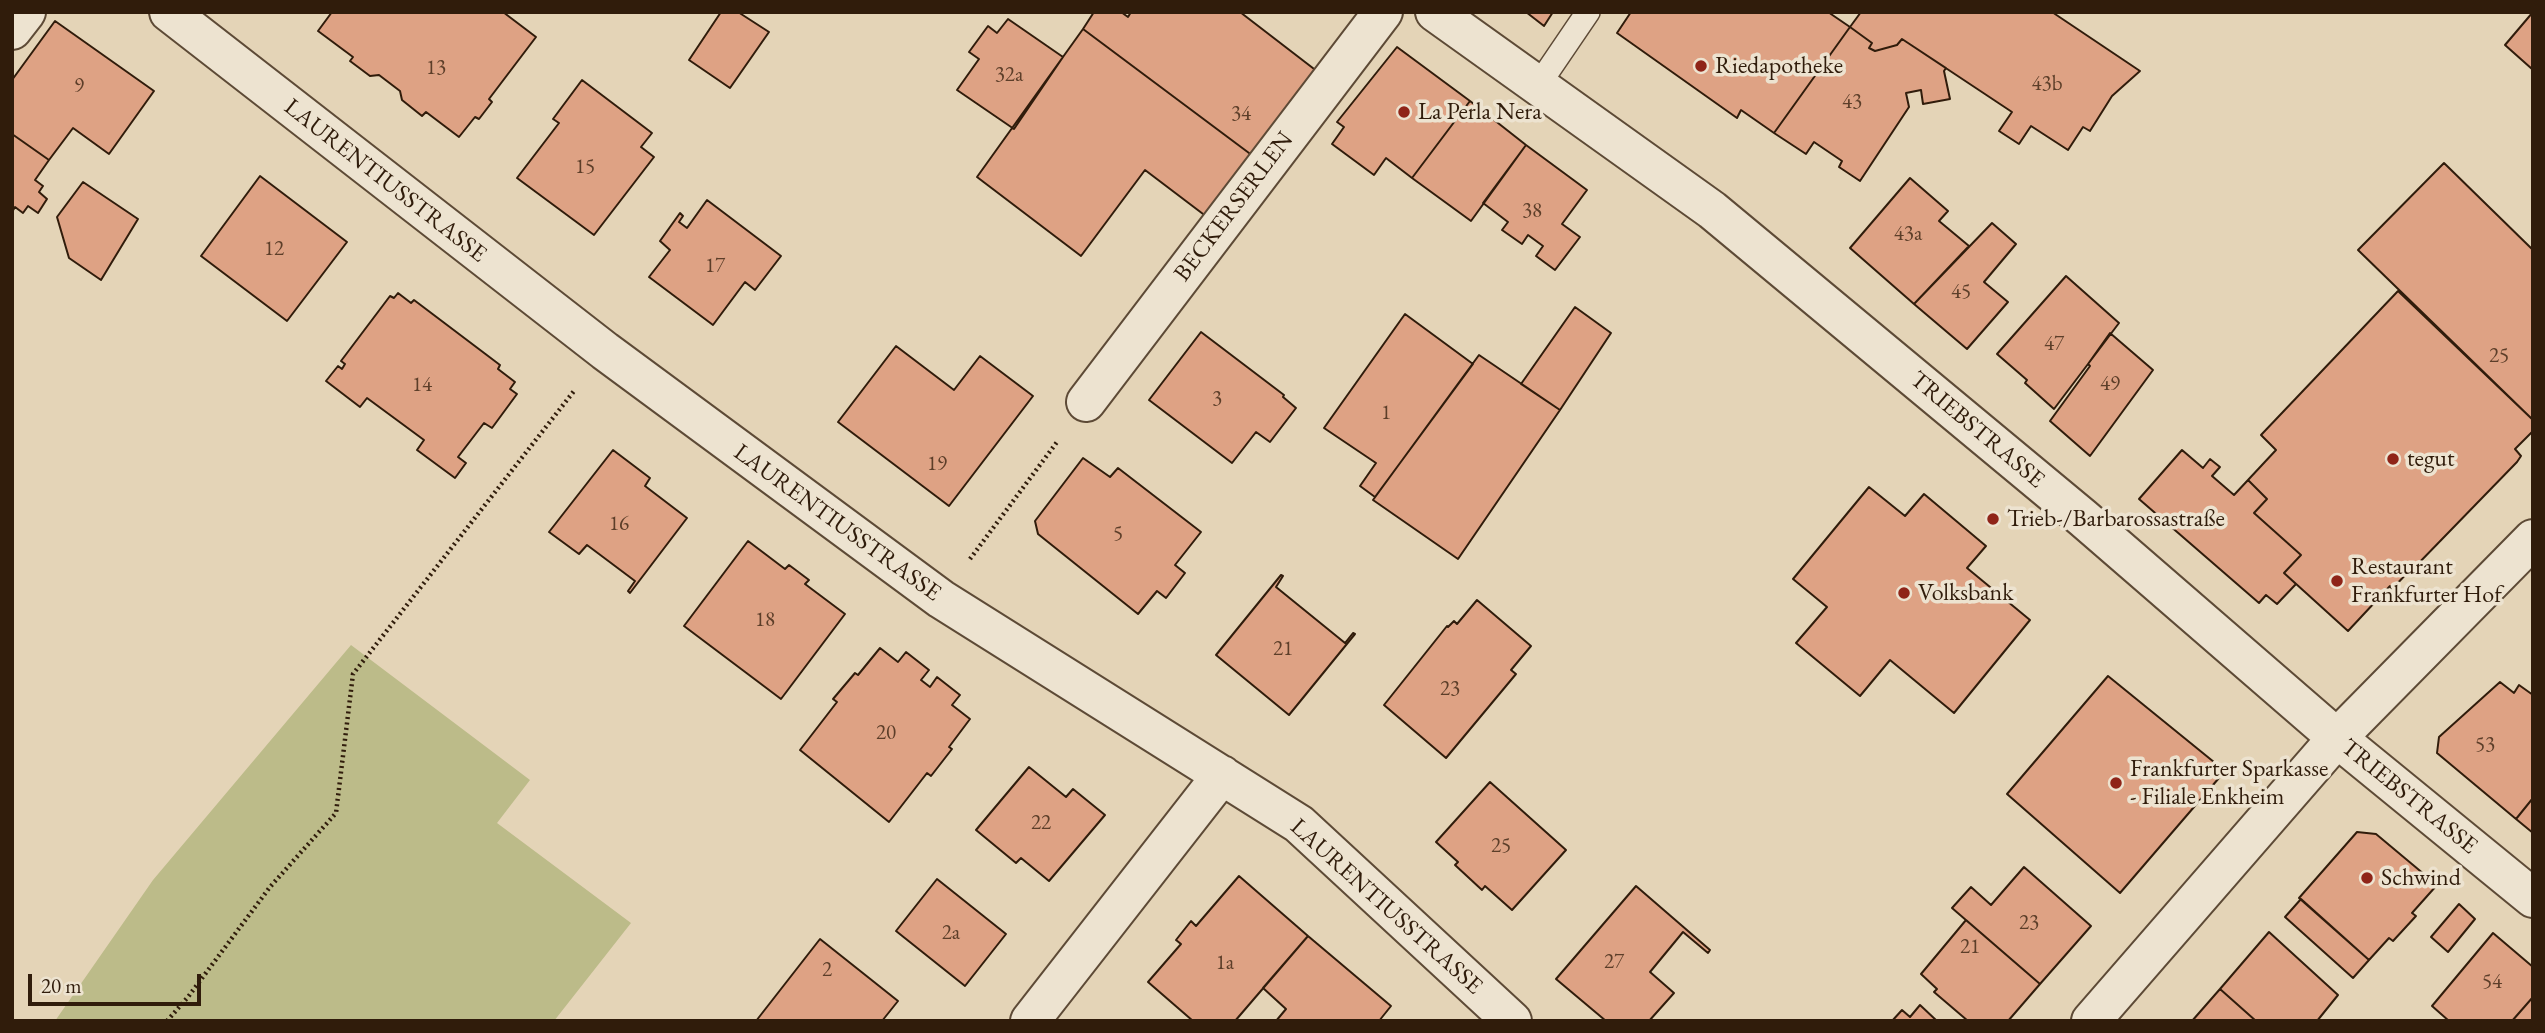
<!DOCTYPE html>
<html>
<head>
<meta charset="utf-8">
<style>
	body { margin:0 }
	#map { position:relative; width:2545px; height:1033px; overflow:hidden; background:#e4d4b7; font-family:"EB Garamond",serif }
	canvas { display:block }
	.frame { position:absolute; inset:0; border:14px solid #301c0b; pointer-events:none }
	.scale { position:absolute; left:28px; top:974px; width:173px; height:32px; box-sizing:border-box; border:4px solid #301c0b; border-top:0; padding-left:9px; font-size:21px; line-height:24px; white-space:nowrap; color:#301c0b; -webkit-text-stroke:5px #ede3d0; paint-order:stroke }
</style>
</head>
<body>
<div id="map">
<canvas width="2545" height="1033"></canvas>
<div class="frame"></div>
<div class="scale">20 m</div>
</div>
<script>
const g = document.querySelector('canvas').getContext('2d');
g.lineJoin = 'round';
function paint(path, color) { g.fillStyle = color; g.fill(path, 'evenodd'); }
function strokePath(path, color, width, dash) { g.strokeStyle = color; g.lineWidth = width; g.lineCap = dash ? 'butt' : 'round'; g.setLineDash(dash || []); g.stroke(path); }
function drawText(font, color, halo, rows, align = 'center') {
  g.font = font + ' "EB Garamond",serif'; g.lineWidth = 7; g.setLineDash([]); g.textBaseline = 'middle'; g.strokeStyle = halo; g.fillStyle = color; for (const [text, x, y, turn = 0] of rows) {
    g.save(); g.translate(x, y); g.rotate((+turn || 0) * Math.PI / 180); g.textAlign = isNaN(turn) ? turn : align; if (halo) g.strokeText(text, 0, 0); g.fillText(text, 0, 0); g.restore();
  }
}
paint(new Path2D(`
	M351 645 530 780 497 823 631 923 554 1021H55L153 880Z`), '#bcbb89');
const building = new Path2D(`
	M332 12H503L536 37 489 99 492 102 479 119 475 117 459 137 426 112 422 116 402 100 400 91 379 75 370 76 350 61 353 57 318 31Z
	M721 12H738L769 32 730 88 689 60Z
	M1094 12H1121L1128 17 1131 12H1240L1318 72 1253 156 1083 29Z
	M1526 12H1553L1544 26Z
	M1631 12H1828L1850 27 1774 133 1741 110 1737 118 1617 33Z
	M1861 12H2052L2140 71 2112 96 2090 131 2083 127 2068 150 2031 126 2019 144 1999 131 2012 112 1902 39 1897 45 1875 51 1869 48 1872 43 1850 27Z
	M2533 12V68L2532 69 2505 45Z
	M1008 19 1063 57 1014 129 957 90 979 59 969 52 988 26 997 33Z
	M55 21 154 91 109 154 73 128 49 160 12 134V80Z
	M1850 27 1872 43 1869 48 1875 51 1897 45 1902 39 1946 68 1944 71 1950 99 1923 104 1921 90 1906 93 1909 107 1860 181 1839 167 1842 161 1814 142 1806 154 1774 133Z
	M1083 29 1253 156 1207 217 1145 170 1081 256 977 177Z
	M1397 47 1470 101 1412 178 1386 158 1374 175 1332 144 1344 127 1337 122Z
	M582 80 652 133 641 147 654 157 594 235 517 178 559 123 553 119Z
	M1470 101 1526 145 1471 221 1412 178Z
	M12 134 49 160 35 180 43 186 39 192 47 199 38 213 28 206 23 213 15 207 12 212Z
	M1526 145 1587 190 1562 224 1580 237 1555 270 1536 256 1543 246 1528 235 1522 244 1502 230 1508 222 1483 203Z
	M2444 163 2533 250V420L2358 250Z
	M260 176 347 242 287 321 201 256Z
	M1910 178 1948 211 1939 221 1969 246 1914 304 1850 248Z
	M83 182 138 219 101 280 69 258 57 217Z
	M707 200 781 256 755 290 745 282 713 325 649 277 670 250 660 241 680 213 683 216 679 222 687 228Z
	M1992 223 2016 244 1984 282 2008 302 1967 349 1914 304Z
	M2066 276 2119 323 2054 409 2025 383 2027 380 1997 354Z
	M2398 291 2533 420V431L2515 449 2521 456 2517 462 2413 569 2412 568 2392 589 2390 586 2348 631 2284 573 2301 555 2254 513 2267 499 2248 480 2276 450 2261 435Z
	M398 293 411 303 414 300 500 365 498 369 515 382 510 389 517 394 492 428 484 423 458 457 466 463 455 478 417 450 424 440 367 398 360 407 326 381 338 366 342 369 345 364 341 361 390 296 394 298Z
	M1575 307 1611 333 1560 410 1521 384Z
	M1405 314 1473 364 1375 497 1360 486 1376 463 1324 428Z
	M1201 332 1284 395 1283 397 1296 408 1270 442 1256 432 1232 463 1149 400Z
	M2110 333 2153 370 2090 456 2050 421 2090 366 2088 364Z
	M896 346 954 390 980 356 1033 396 949 506 838 422Z
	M1479 355 1560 410 1458 559 1373 500Z
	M613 450 650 478 645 486 687 518 630 593 628 591 635 581 587 545 579 554 549 532Z
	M2182 450 2203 468 2210 459 2220 467 2212 476 2234 495 2248 480 2267 499 2254 513 2301 555 2284 573 2296 584 2277 604 2266 595 2259 603 2139 499Z
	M1083 458 1110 477 1118 468 1201 532 1175 565 1185 573 1166 598 1157 591 1138 614 1038 534 1035 521Z
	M1869 487 1905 516 1924 494 1986 546 1967 568 2030 620 1954 713 1890 660 1860 696 1796 643 1827 607 1793 579Z
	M748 541 785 569 789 565 809 580 805 584 845 614 781 699 684 626Z
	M1281 575 1283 576 1276 587 1345 643 1353 633 1355 634 1289 715 1216 655Z
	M1477 600 1531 646 1511 670 1516 674 1446 758 1384 705 1447 626 1448 627 1454 621 1457 624Z
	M880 648 898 662 906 652 929 670 921 680 930 687 937 677 960 695 952 705 970 719 949 747 952 749 931 776 927 773 889 822 800 750 837 702 833 699 855 673 858 675Z
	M2108 676 2225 771 2120 893 2007 794Z
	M2500 682 2514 693 2519 685 2533 695V798L2516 819 2437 753 2439 737Z
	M1029 767 1066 797 1073 789 1105 815 1049 881 1021 858 1016 863 976 830Z
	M1490 782 1566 850 1512 910 1485 886 1482 890 1455 865 1458 862 1436 842Z
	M2533 798V833L2516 819Z
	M2357 832 2376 834 2437 885 2412 913 2416 916 2393 941 2389 938 2369 960 2299 898Z
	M2024 867 2091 926 2040 984 1952 908 1971 887 1991 905Z
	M1239 876 1308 936 1235 1021H1193L1148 982 1181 944 1176 940 1191 921 1196 926Z
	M937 879 1006 934 965 986 896 931Z
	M1636 886 1710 950 1708 953 1683 932 1650 972 1674 993 1649 1021H1606L1556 979Z
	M2301 899 2369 960 2353 978 2285 917Z
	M2459 904 2475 919 2448 952 2431 937Z
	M1966 920 2040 984 2008 1021H1968L1934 992 1937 989 1921 974Z
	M2269 932 2338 995 2317 1021H2256L2220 989Z
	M2493 933 2533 967V997L2512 1021H2449L2432 1006Z
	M1308 936 1391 1006 1379 1021H1276L1286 1009 1263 988Z
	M820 939 898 1001 882 1021H756Z
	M2220 989 2256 1021H2192Z
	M2533 997V1021H2512Z
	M1920 1005 1937 1021H1892L1902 1010 1910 1017Z`);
paint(building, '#dea284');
strokePath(building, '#301c0b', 2);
const service = new Path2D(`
	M1537 87 1588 12`);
const minor = new Path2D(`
	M169 12 605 351 941 599 1299 824 1512 1021
	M1435 12 1712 210 2083 518 2337 738 2533 898
	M12 30 26 12
	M1086 402 1383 12
	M1030 1021 1222 775
	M2091 1021 2337 738 2533 539`);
strokePath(service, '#5d4a36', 26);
strokePath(minor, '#5d4a36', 42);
strokePath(new Path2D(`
	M970 559 1057 442
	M167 1021 188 997 270 887 336 813 353 674 574 391`), '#301c0b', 4.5, [2, 3.5]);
strokePath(service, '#ede3d0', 23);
strokePath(minor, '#ede3d0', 38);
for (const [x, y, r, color] of [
	[1701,66,7,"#8f2418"],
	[1404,112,7,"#8f2418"],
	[2393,459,7,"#8f2418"],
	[1993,519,7,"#8f2418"],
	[2337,581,7,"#8f2418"],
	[1904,593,7,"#8f2418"],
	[2116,783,7,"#8f2418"],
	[2367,878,7,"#8f2418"]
]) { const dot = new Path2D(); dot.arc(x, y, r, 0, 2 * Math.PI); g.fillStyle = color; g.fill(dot); strokePath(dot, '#ede3d0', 2.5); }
drawText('21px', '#5c3e29', null, [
	["13",436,68],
	["32a",1009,75],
	["43b",2047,84],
	["9",79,86],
	["43",1852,102],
	["34",1241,114],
	["15",585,167],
	["38",1532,211],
	["43a",1908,234],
	["12",274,249],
	["17",715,266],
	["45",1961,292],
	["47",2054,344],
	["25",2499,356],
	["49",2110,384],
	["14",422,385],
	["3",1217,399],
	["1",1386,413],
	["19",937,464],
	["16",619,524],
	["5",1118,534],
	["18",765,620],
	["21",1283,649],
	["23",1450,689],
	["20",886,733],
	["53",2485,745],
	["22",1041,823],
	["25",1501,846],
	["23",2029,923],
	["2a",951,933],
	["21",1970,947],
	["27",1614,962],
	["1a",1225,963],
	["2",827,970],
	["54",2492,982]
]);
drawText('24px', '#301c0b', '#ede3d0', [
	["Riedapotheke",1715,66],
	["La Perla Nera",1418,112],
	["tegut",2407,459],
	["Trieb-/Barbarossastraße",2007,519],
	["Restaurant",2351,567],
	["Frankfurter Hof",2351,595],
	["Volksbank",1918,593],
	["Frankfurter Sparkasse",2130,769],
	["- Filiale Enkheim",2130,797],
	["Schwind",2381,878]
], 'left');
drawText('24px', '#301c0b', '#ede3d0', [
	["LAURENTIUSSTRASSE",385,181,38],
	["BECKERSERLEN",1234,207,-53],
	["TRIEBSTRASSE",1977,430,40],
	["LAURENTIUSSTRASSE",837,523,36],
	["TRIEBSTRASSE",2409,797,39],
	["LAURENTIUSSTRASSE",1386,907,42]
]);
</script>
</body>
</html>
